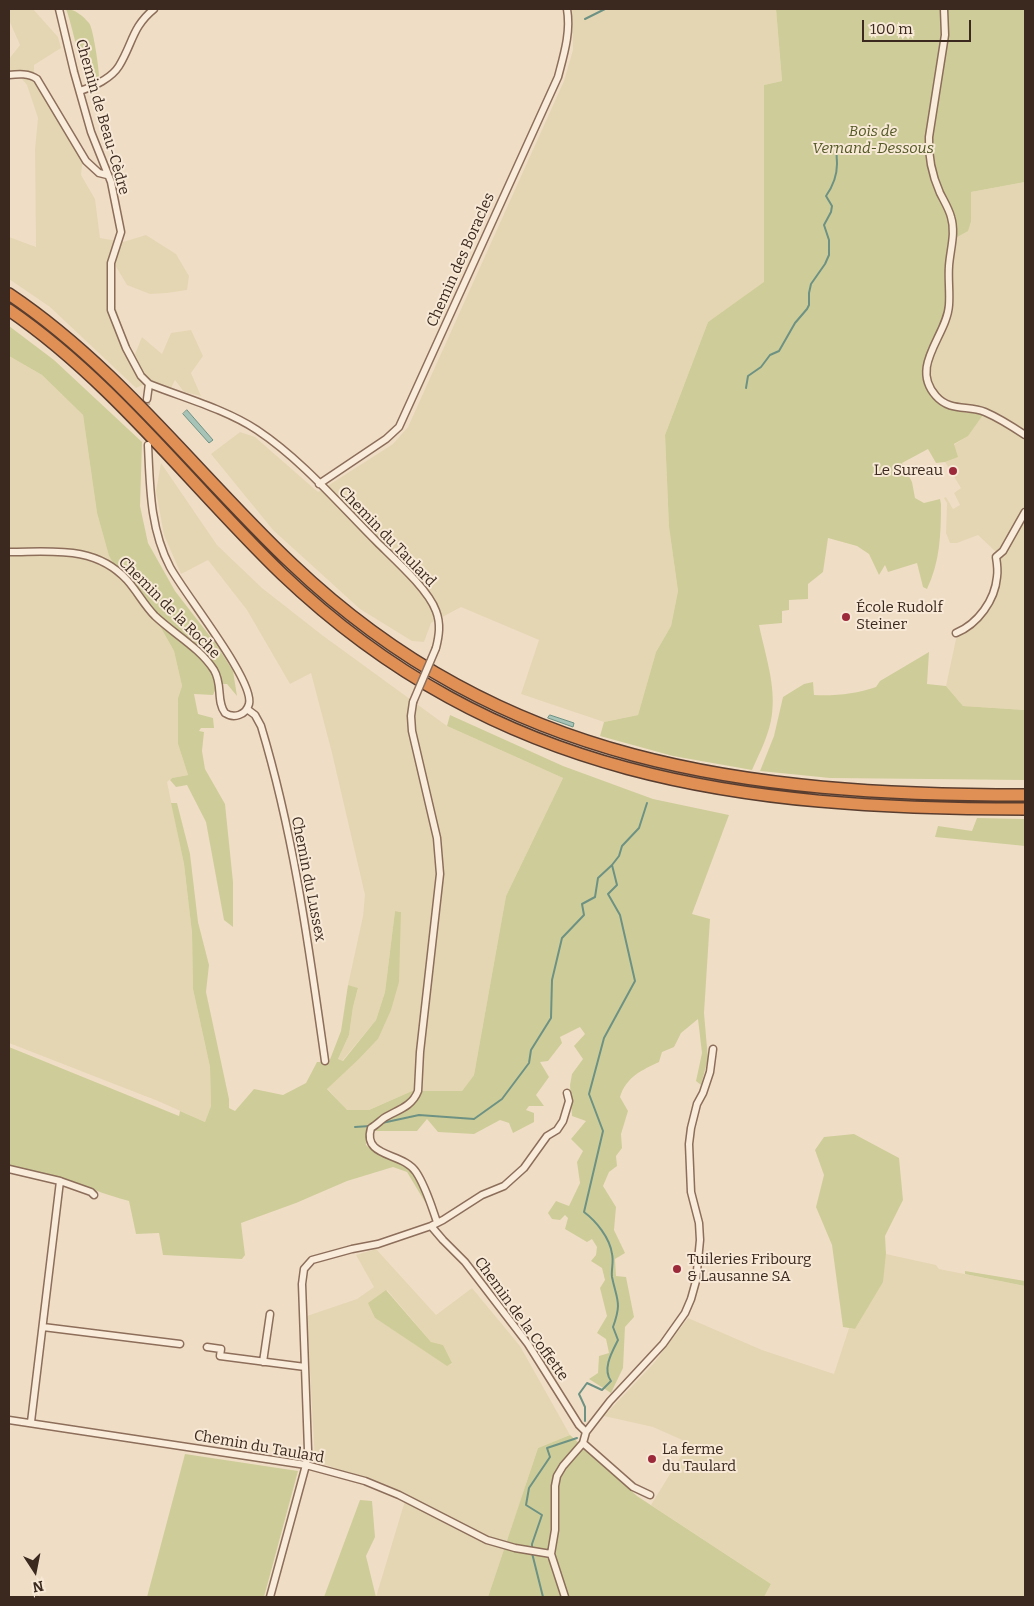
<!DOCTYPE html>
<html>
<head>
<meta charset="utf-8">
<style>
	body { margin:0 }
	#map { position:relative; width:1034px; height:1606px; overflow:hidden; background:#f0ddc6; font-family:Bitter,serif }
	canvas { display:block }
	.frame { position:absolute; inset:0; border:10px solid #3b291f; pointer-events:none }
	.north { position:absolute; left:10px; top:1546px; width:50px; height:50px; -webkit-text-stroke:4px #f7e9d6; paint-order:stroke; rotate:169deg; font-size:14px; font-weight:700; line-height:20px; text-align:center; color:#3b291f }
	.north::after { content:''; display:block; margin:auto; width:18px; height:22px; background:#3b291f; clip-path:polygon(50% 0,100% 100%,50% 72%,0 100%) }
	.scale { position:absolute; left:862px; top:20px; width:109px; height:22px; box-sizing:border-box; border:2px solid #3b291f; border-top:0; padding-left:6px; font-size:15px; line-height:18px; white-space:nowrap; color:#3b291f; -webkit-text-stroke:4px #f7e9d6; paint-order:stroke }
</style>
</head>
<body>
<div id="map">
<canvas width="1034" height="1606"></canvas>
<div class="frame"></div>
<div class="north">N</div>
<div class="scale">100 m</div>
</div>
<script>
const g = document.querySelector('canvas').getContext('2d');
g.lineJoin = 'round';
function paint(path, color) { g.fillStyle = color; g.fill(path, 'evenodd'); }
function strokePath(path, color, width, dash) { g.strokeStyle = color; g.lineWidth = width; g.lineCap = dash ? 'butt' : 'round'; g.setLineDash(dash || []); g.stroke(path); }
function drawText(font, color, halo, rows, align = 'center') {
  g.font = font + ' Bitter,serif'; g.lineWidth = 4; g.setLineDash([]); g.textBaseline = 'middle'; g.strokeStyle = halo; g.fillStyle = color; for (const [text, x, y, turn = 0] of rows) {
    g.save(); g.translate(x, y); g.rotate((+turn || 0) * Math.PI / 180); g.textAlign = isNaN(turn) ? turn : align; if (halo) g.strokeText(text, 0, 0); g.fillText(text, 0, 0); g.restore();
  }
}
paint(new Path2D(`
	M9 9H33L58 37 61 48 34 65V78L83 156 81 175 95 199 100 238 123 242 146 235 176 254 189 276 187 290 167 293 150 294 127 285 115 265 116 308 127 342 135 354 142 337 162 354 171 333 191 330 203 356 191 373 201 396 184 392 175 380 171 388 151 381 136 388 50 307 9 279V237L36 247 35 149 38 118 27 85 17 73H9V59L20 45 9 20Z
	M572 9H776L782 81 764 85V283L708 322 665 435 669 527 678 591 671 626 656 652 638 715 604 722 521 694 539 640 461 607 431 623 424 642 412 641 360 609 273 530 211 454 240 432 255 437 318 492 393 444 408 427 564 81 573 50Z
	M1025 182V432L1013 424 948 402 938 394 932 384 928 372 931 360 949 321 952 305V266L956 240V237L967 231 971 223V192Z
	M9 356 42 375 83 415 97 513 109 556 161 628 174 651 182 686 178 698V744L188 775 172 778 167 782 184 864 192 933 193 989 210 1067 211 1106 205 1122 158 1101 9 1043Z
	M983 415 1010 429 1025 440V506L1010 533 1000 549 996 552 978 535 957 543H950L946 533 947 503 944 498 946 497 953 509 960 505 954 493 961 488 945 462 952 458 954 445 967 436Z
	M161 463 217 545 262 588 322 635 447 726 563 778 506 896 474 1075 462 1091H412L369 1110H346L327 1088 359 1059 378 1039 401 912 395 911 385 992 376 1020 342 1061 338 1059 349 1035 353 1007 358 989 348 985 363 916 365 895 332 753 311 673 290 684 247 610 208 560 181 574 164 535 156 491Z
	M1025 518V710L963 706 946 686 956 639 980 620 990 605 999 562Z
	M376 1249 436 1315 472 1288 520 1346 570 1435 538 1448 488 1597H376L407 1494 315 1461 307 1316 357 1299 374 1287 356 1255ZM387 1290 431 1342 452 1364 447 1365 375 1318Z
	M886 1254 936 1265 939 1269 1025 1286V1597H764L771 1584 651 1505 689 1443 653 1427 604 1416 654 1363 688 1318 762 1350 834 1374 849 1328 855 1329 882 1282Z`), '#e5d6b3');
paint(new Path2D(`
	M66 9C75 9 83 16 89 23 93 27 99 68 99 76L94 79C77 65 74 29 66 9Z
	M776 9H1025V182L971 192V222L968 231 950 241C948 255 946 269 946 283 945 295 947 306 944 317 940 332 929 344 925 359 919 377 929 399 946 407 957 413 971 412 983 415L968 436 954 444 958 457 945 462 936 463 928 449 902 463 912 482 915 498 924 503 940 499 941 504C941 534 940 562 927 589L923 587 917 563 888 572 885 565 879 575 869 554 857 546 828 538 823 572 808 584V599L789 600V610L782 611V623L759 625C765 654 776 685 772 714 770 733 760 752 752 770L673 756 600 736 604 722 638 715 656 652 671 626 678 591 669 527 665 435 708 322 764 282V85L782 81Z
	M9 326 54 360 142 442 140 506 148 543 175 591 216 644 233 671 237 696 227 684H218L213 695 194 694 198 714 213 718 214 728H201L199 731 204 732 202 751 205 769 225 804 233 882V927L224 920 206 822 187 785 176 787 170 780 172 778 188 775 178 744V698L182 686 174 651 161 628 126 584 109 556 97 513 83 415 42 375 9 356Z
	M929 652 927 684 946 686 963 706 1025 710V780L830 778 760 771 774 736 783 697 804 684 813 682 814 695C835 696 856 694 876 687L880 681Z
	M450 715 563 766 653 799 729 815 692 914 710 919 704 1013 708 1059 701 1085 696 1081 702 1053 698 1019 681 1033 674 1047 662 1052 659 1062C642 1070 626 1077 620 1097L628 1111 621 1134 622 1148 616 1156 617 1166 609 1172 603 1186 616 1207 614 1230 625 1253 615 1259 616 1276 626 1277 634 1317 625 1327 623 1368 611 1393 589 1379 598 1373 599 1356 609 1353 606 1339 597 1333 607 1316 600 1288 605 1280 602 1268 591 1261 596 1255 597 1247 592 1239 587 1242 565 1229 568 1218 565 1215 560 1220 552 1219 548 1213 556 1201 569 1206 580 1183 577 1162 583 1151 571 1139 586 1121 572 1116 570 1085 572 1074 583 1059 574 1046 585 1034 580 1027 560 1037 562 1043 548 1061 540 1062 549 1077 536 1095 544 1106H529L526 1110 534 1113V1122L513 1133 509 1123 500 1120 474 1134 438 1132 427 1119 417 1131H366V1145L373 1151 410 1168 426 1196 427 1202H425L407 1172 393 1167 347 1181 296 1203 241 1223 245 1255 242 1259 163 1255 159 1233 136 1234 129 1201C105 1195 83 1185 59 1177 43 1172 25 1170 9 1167V1047L179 1116 180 1111 205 1122 211 1106 210 1067 193 989 192 933 184 864 171 803H177L190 854 198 922 209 965 206 992 229 1099V1108L235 1111 254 1089 283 1095 306 1083 317 1062H329L341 1031 348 985 358 988 353 1007 349 1035 338 1059 343 1061 376 1020 385 992 395 911 401 912 399 982 391 1010 378 1039 359 1059 327 1089 347 1110H369L412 1091H462L474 1075 506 896 563 778 447 726Z
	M977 818 1025 819V846L935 837 938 826 972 831Z
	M854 1134 899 1158 903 1200 885 1236 886 1254 883 1282 855 1329 843 1327 832 1245 816 1207 824 1175 815 1150 824 1137Z
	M965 1271 1025 1281V1286L965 1274Z
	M386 1290 431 1342 443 1345 452 1363 447 1366 375 1318 368 1303Z
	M570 1435 637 1496 771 1584 764 1597H488L538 1448Z
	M185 1454 298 1471 264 1597H147Z
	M360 1500 372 1501 375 1537 366 1556 376 1597H324Z`), '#cecd99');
const water = new Path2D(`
	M187 410 213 440 209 443 183 414Z
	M550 715 574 723 573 727 548 718Z`);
paint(water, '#a7c3b7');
strokePath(water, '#6d9284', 1);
strokePath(new Path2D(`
	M585 19 605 9
	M746 388 748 376 761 367 770 355 779 351 795 323 807 309 809 305V293L811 284 825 264 829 255V240L824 225 831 212 832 206 826 196C833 186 837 176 837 164 837 156 835 151 839 144
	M382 1123 419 1115 474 1119 502 1099 529 1063 531 1050 551 1018 552 980 562 938 584 915 582 904 595 897 598 878 612 865 619 856 622 846 639 828 647 803
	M355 1127 370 1126
	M585 1421V1407L579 1394 587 1383 602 1390 611 1381C602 1369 612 1352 618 1340L613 1327C622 1302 617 1301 612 1277 611 1270 614 1261 612 1254 610 1238 596 1221 584 1212L603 1131 589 1094 604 1038 635 981 620 915 608 894 617 885 612 865
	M532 1549V1544L542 1515 526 1505 529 1488 550 1457 547 1448 577 1438
	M532 1553 543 1597`), '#6d9284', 2);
strokePath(new Path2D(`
	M147 399 148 431`), '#ccb9a5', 6, [6, 3]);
const minor = new Path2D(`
	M59 9 74 72 91 132 111 182 121 232 111 263V310L126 348 141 376 149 384C184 398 225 409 257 430 302 460 339 504 377 542 394 559 428 589 436 611 441 624 439 636 436 648
	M944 9 945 35 929 137C928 157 932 175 940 193 944 201 949 209 951 217 956 233 950 250 949 266 948 279 950 292 949 305 947 336 909 366 936 396 950 412 968 405 985 412 999 418 1013 427 1025 435
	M9 75C18 74 29 73 37 79L86 161 99 173 107 175
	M80 91C94 86 111 79 119 66 133 43 132 27 154 9
	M147 399 149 384
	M319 484 386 439 399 427 558 77C564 54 571 32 567 9
	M9 552C51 552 95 545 127 580 137 591 144 605 155 616 174 634 200 648 214 670 223 685 216 701 225 713 234 719 246 715 249 704 255 681 183 592 170 567 150 529 150 487 148 445
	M956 633C978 624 995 600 997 577 998 571 997 563 996 557L1003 551 1025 512
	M413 702 411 716 412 731 437 838 440 874 420 1052 418 1091C412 1107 397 1110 384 1118 380 1121 376 1125 371 1128 362 1158 403 1152 416 1172 426 1187 431 1205 437 1222
	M247 709 255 715 261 726C294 835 309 948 325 1061
	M9 1169 60 1181 91 1192 94 1195
	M431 1226 443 1240 465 1262 528 1344 579 1425 586 1432
	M43 1327 180 1344
	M207 1347 221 1349 220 1356 305 1367
	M263 1362 270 1314
	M9 1420 306 1465 365 1481 399 1495 487 1540 515 1548 551 1554
	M31 1422 60 1181
	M583 1443 633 1487 650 1495
	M270 1597 306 1465 308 1450 302 1284 304 1269 312 1260 352 1249 378 1244 431 1226 443 1220 482 1195 504 1186 524 1168 547 1136 557 1130 563 1121 569 1101 567 1093
	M565 1597 551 1554 555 1530V1486L557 1476 563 1466 583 1443 586 1432 610 1401 663 1344 685 1313 691 1299 696 1281 700 1240 699 1223 691 1192 689 1144 691 1128 697 1104 703 1093 710 1072 713 1049`);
const motorway = new Path2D(`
	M9 294C118 367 197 474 292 564 503 765 746 795 1025 795
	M9 310C114 382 191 486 282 574 497 779 741 809 1025 809`);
strokePath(minor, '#8c6e5b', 9);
strokePath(motorway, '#593d2f', 14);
strokePath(minor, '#faecda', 6);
strokePath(motorway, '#e09055', 11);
const minorBridge = new Path2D(`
	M413 702 436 648`);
strokePath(minorBridge, '#8c6e5b', 9, []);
strokePath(minorBridge, '#faecda', 6);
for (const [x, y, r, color] of [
	[953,471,5,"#9c293a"],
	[846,617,5,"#9c293a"],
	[677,1269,5,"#9c293a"],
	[652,1459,5,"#9c293a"]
]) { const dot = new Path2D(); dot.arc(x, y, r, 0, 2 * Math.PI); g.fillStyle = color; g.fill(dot); strokePath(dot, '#f7e9d6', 2); }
drawText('15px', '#3b291f', '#f7e9d6', [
	["Chemin de Beau-Cèdre",102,117,74],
	["Chemin des Boracles",461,260,-66],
	["Chemin du Taulard",387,537,46],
	["Chemin de la Roche",169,608,45],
	["Chemin du Lussex",308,879,79],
	["Chemin de la Coffette",521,1319,54],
	["Chemin du Taulard",259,1447,10]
]);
drawText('italic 15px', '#535825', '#f7e9d6', [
	["Bois de",873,132],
	["Vernand-Dessous",873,149]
]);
drawText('15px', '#3b291f', '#f7e9d6', [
	["Le Sureau",943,471,"right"],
	["École Rudolf",856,608],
	["Steiner",856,625],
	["Tuileries Fribourg",687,1260],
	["& Lausanne SA",687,1277],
	["La ferme",662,1450],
	["du Taulard",662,1467]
], 'left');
</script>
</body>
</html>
